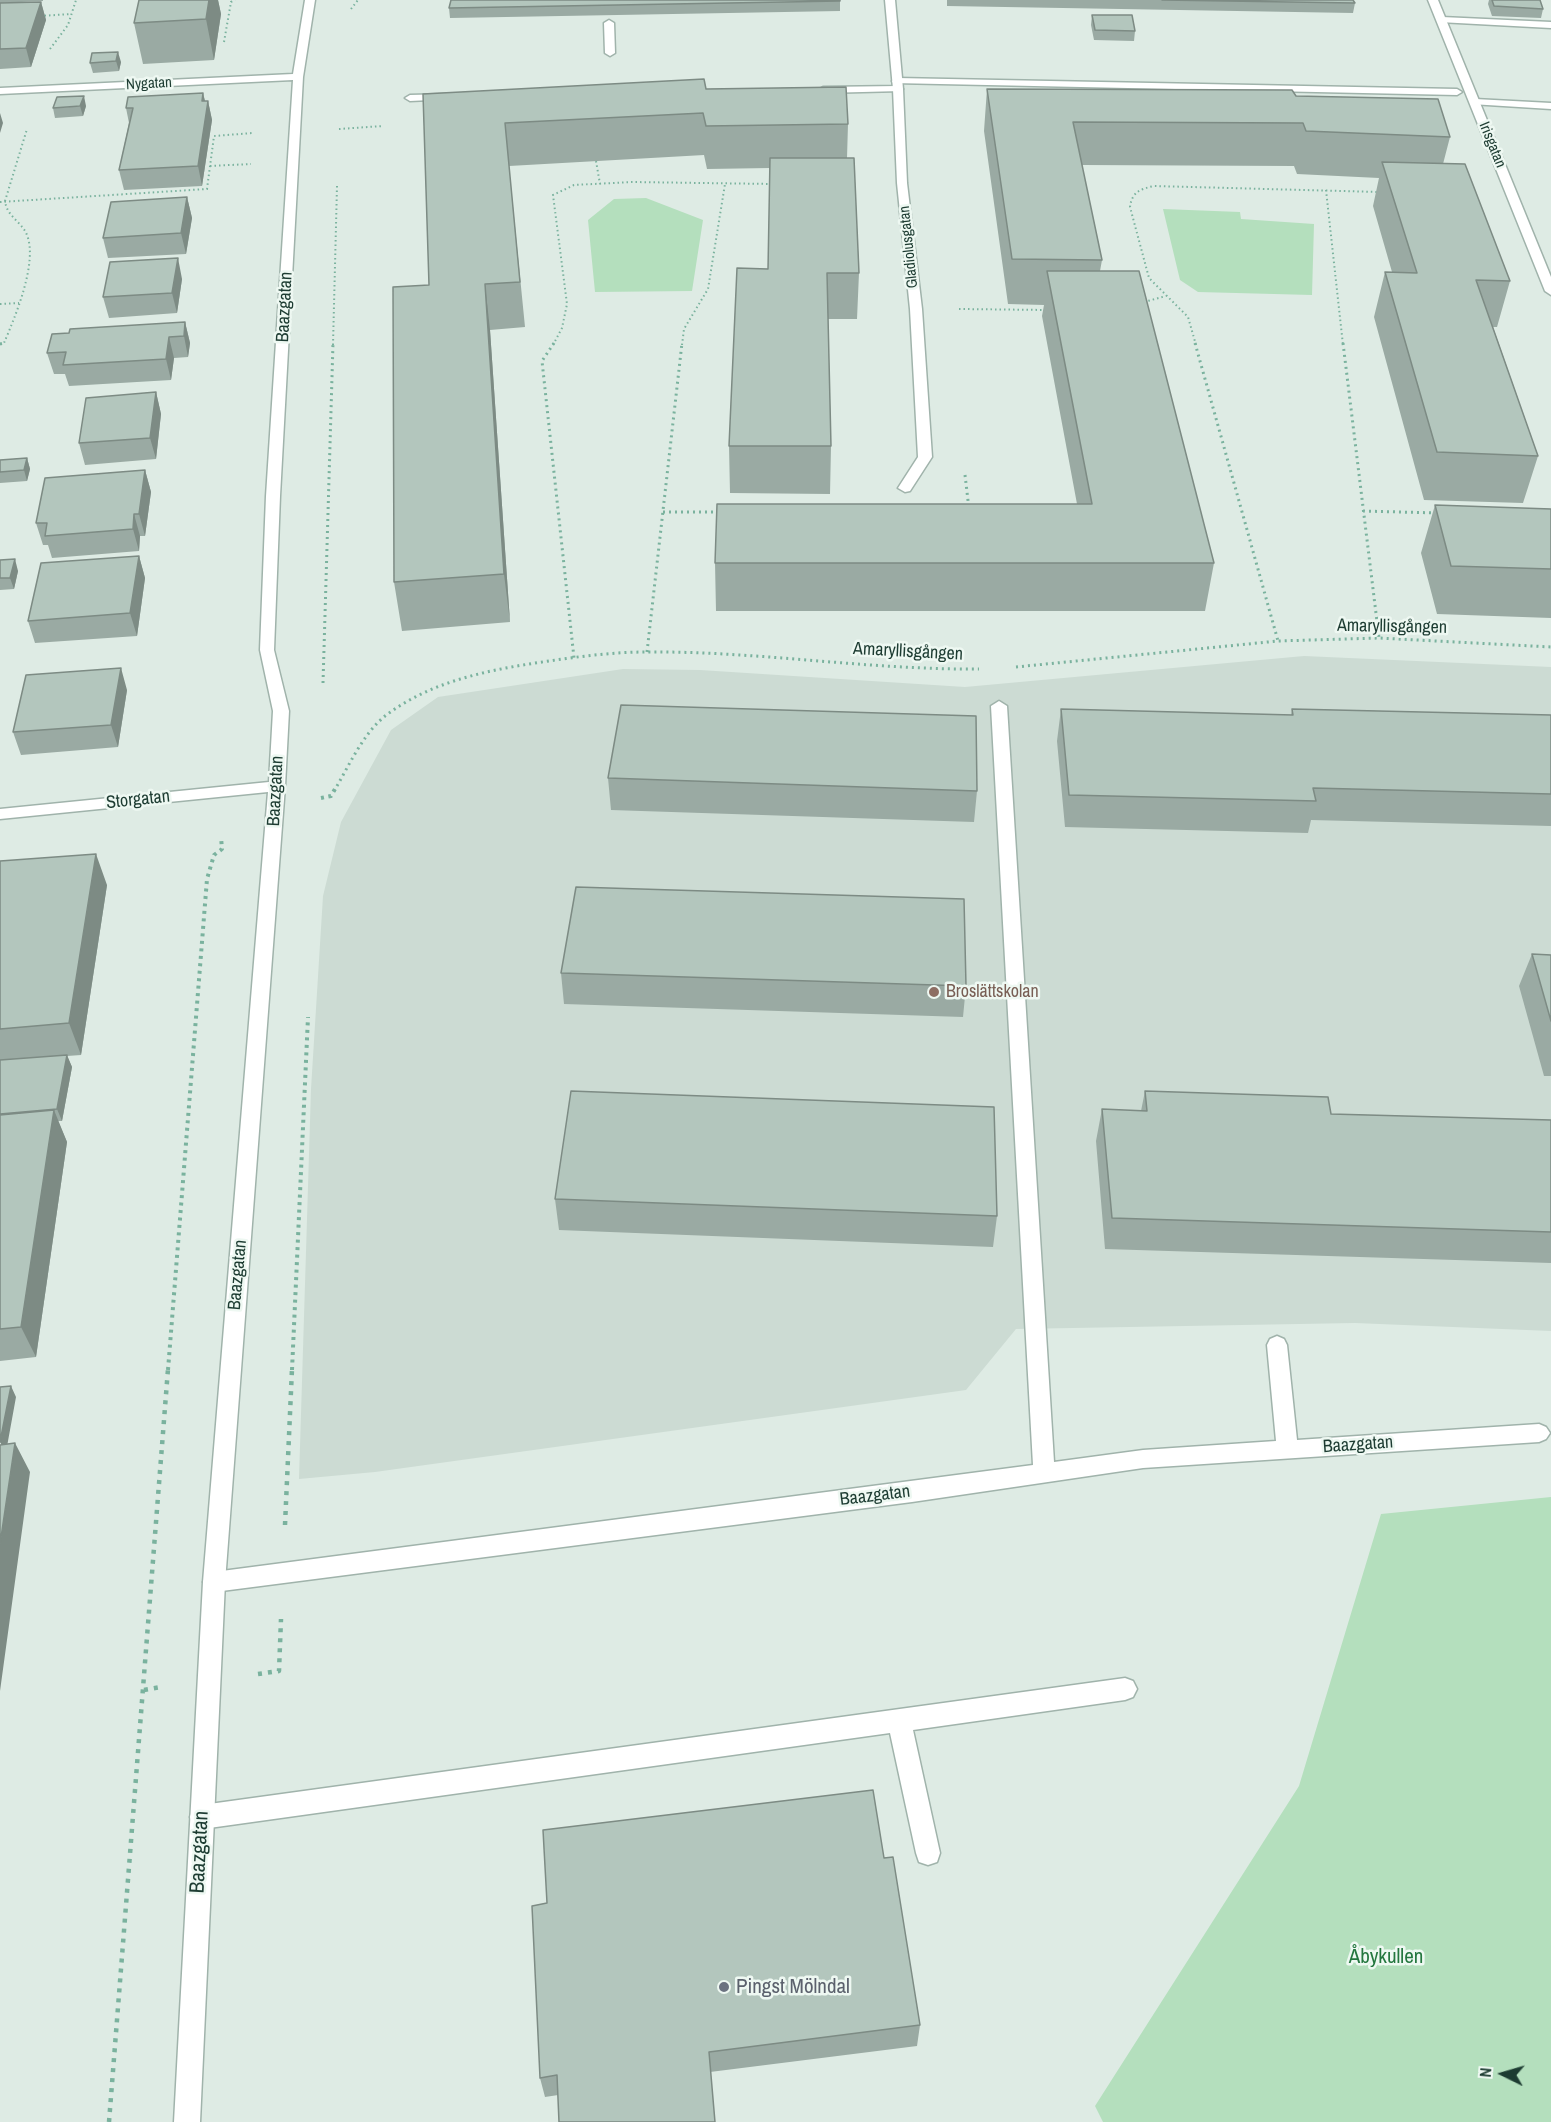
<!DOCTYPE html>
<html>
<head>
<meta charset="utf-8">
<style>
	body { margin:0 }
	#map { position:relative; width:1551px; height:2122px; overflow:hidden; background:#deebe4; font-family:"Archivo Narrow",sans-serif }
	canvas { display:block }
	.north { position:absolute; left:1473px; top:2044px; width:60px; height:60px; -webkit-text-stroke:4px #eef8f2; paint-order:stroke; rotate:275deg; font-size:16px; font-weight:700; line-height:24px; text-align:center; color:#1d3c32 }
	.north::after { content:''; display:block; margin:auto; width:21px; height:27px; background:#1d3c32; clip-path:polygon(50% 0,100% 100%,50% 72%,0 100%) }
</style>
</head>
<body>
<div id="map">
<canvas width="1551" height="2122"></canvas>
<div class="north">N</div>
</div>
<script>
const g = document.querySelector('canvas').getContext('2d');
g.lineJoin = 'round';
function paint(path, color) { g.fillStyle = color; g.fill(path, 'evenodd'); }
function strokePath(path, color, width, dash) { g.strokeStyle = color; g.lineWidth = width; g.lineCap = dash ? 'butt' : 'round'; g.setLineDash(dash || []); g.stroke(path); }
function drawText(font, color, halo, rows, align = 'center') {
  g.font = font + ' "Archivo Narrow",sans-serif'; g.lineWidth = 5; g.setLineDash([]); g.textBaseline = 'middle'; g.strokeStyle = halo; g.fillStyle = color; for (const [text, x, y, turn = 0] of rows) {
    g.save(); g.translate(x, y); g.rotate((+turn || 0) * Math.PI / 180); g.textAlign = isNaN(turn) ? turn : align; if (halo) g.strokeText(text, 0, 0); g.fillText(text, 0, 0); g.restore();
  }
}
paint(new Path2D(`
	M1304 656 1551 667V1331L1355 1323 1016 1329 966 1390 375 1472 299 1479 311 1089 323 896 341 822 391 730 438 697 623 669 700 670 965 687Z`), '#ccdbd3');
paint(new Path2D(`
	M646 198 703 220 692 291 595 292 588 220 614 199Z
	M1163 209 1240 212 1241 219 1314 224 1312 295 1198 292 1180 280Z
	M1551 1497V2122H1103L1095 2106 1299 1786 1381 1514Z`), '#b4dfbd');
const service = new Path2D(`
	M1442 17 1551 22V28L1439 22V18Z
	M609 20 614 23 615 53 610 56 605 53 604 23Z
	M897 78 1457 89 1462 92 1457 95 893 83 892 81Z
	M898 86 903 89 902 91 823 93 818 90 823 87Z
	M447 94 451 95V99L410 101 405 98 410 95Z
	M1475 99 1551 103V109L1471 104 1470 102Z
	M999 701 1007 706 1054 1462 1143 1450 1276 1441 1267 1345 1270 1339 1277 1336 1284 1339 1287 1345 1297 1440 1539 1424 1546 1427 1550 1433 1546 1439 1539 1442 1143 1468 912 1502 214 1592 206 1589 203 1582 206 1575 214 1572 1033 1465 991 706Z
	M1125 1678 1133 1681 1137 1689 1133 1697 1125 1700 913 1730 940 1853 937 1862 928 1865 919 1862 916 1853 890 1733 202 1829 193 1826 190 1817 193 1808 202 1805Z`);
const minor = new Path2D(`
	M305 0H315L303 77 280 496 274 650 289 711 285 786 225 1582 200 2122H174L203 1582 268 792 0 819V809L269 782 273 711 260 650 266 496 293 80 0 94V88L293 74Z
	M885 0H895L903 89 907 183 922 309 932 457 910 491 905 492 898 488 918 457 910 309 897 183 893 89Z
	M1428 0H1438L1551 277V295L1545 291Z`);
strokePath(service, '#a0b3ab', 3);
strokePath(minor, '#a0b3ab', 3);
strokePath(new Path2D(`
	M351 9 358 0
	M40 16 71 14
	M224 42 231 2 235 0
	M50 49 68 25 76 0
	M339 129 383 126
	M596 161 600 184
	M210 166 251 164
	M1326 190 1343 345
	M0 202 207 189 214 136 253 133
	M1144 302 1166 296
	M0 304 19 303
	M959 309 1047 310
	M0 344 4 343C15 317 38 263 27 235 22 222 7 217 5 201L27 129
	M333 345 337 186
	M553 345 562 328 567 304 553 195 574 185 632 182 773 184
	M682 345 684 329 708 289 725 184
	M1196 345 1188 317 1149 278 1130 207C1132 192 1140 189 1154 186L1379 192`), '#7ab29e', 2, [1.5, 3]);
strokePath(new Path2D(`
	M554 343 542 361 574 658
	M1195 343 1278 641
	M1343 343 1379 638
	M0 344 4 343
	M965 475 969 509
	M1363 511 1437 513
	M663 512H719
	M647 652 682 343
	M1016 667 1278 641 1379 638 1551 647
	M323 683 333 343
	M334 791C349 766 362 735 385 716 427 684 479 672 529 664 568 658 608 652 647 652 758 651 868 670 979 669`), '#7ab29e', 3, [2, 4]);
strokePath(new Path2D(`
	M321 798 331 796 335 789
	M168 1370 207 879 214 855 222 849 221 837
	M292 1370 308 1017`), '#7ab29e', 4, [3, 4.5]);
strokePath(new Path2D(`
	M285 1525 292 1369
	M258 1674 279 1671 281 1619
	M144 1690 161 1687
	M109 2122 168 1369`), '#7ab29e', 4.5, [4, 6]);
paint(service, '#fff');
paint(minor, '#fff');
paint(new Path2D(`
	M0 0H43V1L0 3Z
	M139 0H218L221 14 214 60 143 64 134 23Z
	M840 0V11L450 18 449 8Z
	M947 0H1353L1355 3 1353 13 947 6Z
	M1489 0H1540L1543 9 1541 18 1492 16 1488 4Z
	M41 2 46 20 31 67 0 69V3Z
	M1092 15 1135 31 1134 41 1094 40 1091 25Z
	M92 53 121 62 119 71 93 73 90 63Z
	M706 89 848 124 847 158 859 273 857 319H828L831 446 830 494 730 493 729 446 768 269 770 168 707 169 704 155 509 166 525 327 490 330 510 622 402 631 394 582 429 285 423 94Z
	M987 89 1450 137 1443 164 1510 281 1497 327H1493L1538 456 1523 503 1424 500 1374 317 1385 272H1392L1373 206 1379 178 1297 174 1294 166 1082 165 1102 260 1100 271 1214 563 1205 611H716L715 563 1077 504 1042 316 1044 305 1008 304 984 131Z
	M203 93 205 101H208L212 120 202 186 124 190 119 170 129 123 126 108Z
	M86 106 83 116 55 118 53 108Z
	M187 197 192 218 186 254 108 258 103 238Z
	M182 279 177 313 109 318 103 297Z
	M185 322 190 343 188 357 174 358 171 380 69 386 65 374H54L47 353 69 333Z
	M156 392 161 414 156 459 85 465 79 443Z
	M27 458 30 469 27 481 0 483V460Z
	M145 470 151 492 145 536H140L139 551 52 558 48 545H43L36 523Z
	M1435 505 1551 509V618L1437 614 1421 553Z
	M139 556 145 578 137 636 35 643 28 621Z
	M0 560 18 571 14 589 0 590Z
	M127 690 118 747 21 755 13 732Z
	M1061 709 1291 715 1292 709 1551 715V826L1311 820 1308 833 1065 827 1057 741Z
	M608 778 977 791 974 822 611 810Z
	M0 861 107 885 81 1055 67 1056 72 1067 62 1121H58L67 1142 36 1357 0 1361Z
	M1532 954 1551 955V1076H1544L1519 986Z
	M561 973 966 986 963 1017 564 1004Z
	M1145 1091 1331 1114 1551 1120V1263L1105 1249 1096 1141 1102 1109 1141 1111Z
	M555 1199 997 1216 993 1247 559 1230Z
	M884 1858 920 2025 917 2046 710 2072 545 2097 540 2078Z`), '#9aaaa3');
paint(new Path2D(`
	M209 0H218L221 14 214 60 206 19Z
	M41 2 46 20 31 67 26 48Z
	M118 52 121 62 119 71 116 61Z
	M203 93 207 110 208 101 212 120 202 186 198 166Z
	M84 96 86 106 83 116 80 106Z
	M0 113 3 123 0 133Z
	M187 197 192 218 186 254 181 233Z
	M178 258 182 279 177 313 172 293Z
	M485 284 490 330 510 622 504 574Z
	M185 322 190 343 188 357 184 336Z
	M169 337 174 358 171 380 166 359Z
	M156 392 161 414 156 459 150 438Z
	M27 458 30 469 27 481 24 470Z
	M145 470 151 492 145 536 139 514Z
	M134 514 140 536 139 551 133 529Z
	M139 556 145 578 137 636 130 613Z
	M15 559 18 571 14 589 10 578Z
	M121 668 127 690 118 747 111 725Z
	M96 854 107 885 81 1055 69 1023Z
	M67 1055 72 1067 62 1121 57 1109Z
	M54 1110 67 1142 36 1357 21 1327Z
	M11 1386 16 1397 6 1452 0 1442Z
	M15 1443 30 1472 0 1691V1544Z`), '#7d8b84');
const building = new Path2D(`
	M139 0H209L206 19 134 23Z
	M451 0H840V1L449 8Z
	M1162 0H1353L1355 3Z
	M1492 0H1540L1543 9 1494 6Z
	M41 2 26 48 0 49V3Z
	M1092 15H1132L1135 31 1095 30Z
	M118 52 116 61 90 63 92 53Z
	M704 79 706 89 846 87 848 124 706 126 703 113 505 123 520 282 485 284 504 574 394 582 393 287 429 285 423 94Z
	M987 89 1292 90 1296 96 1438 99 1450 137 1306 131 1303 123 1073 122 1102 260 1012 259Z
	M203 93 202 101H208L198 166 119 170 133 108H126L128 97Z
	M84 96 80 106 53 108 57 97Z
	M770 158H854L859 273H827L831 446H729L737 268 768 269Z
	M1382 162 1465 164 1510 281 1476 280 1538 456 1437 452 1385 272 1417 273Z
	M187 197 181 233 103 238 111 202Z
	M178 258 172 293 103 297 110 262Z
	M1047 271H1139L1214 563H715L717 504H1092Z
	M185 322 184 336 169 337 166 359 63 365 66 352 47 353 52 334 69 333 70 329Z
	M156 392 150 438 79 443 86 398Z
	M27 458 24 470 0 472V460Z
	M145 470 139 514H134L133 529 45 536 47 523H36L45 478Z
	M1435 505 1551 509V569L1451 566Z
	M139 556 130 613 28 621 41 563Z
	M15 559 10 578H0V560Z
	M121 668 111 725 13 732 26 675Z
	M621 705 976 716 977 791 608 778Z
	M1061 709 1293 715 1292 709 1551 715V794L1313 788 1316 801 1069 795Z
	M96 854 69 1023 0 1029V861Z
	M576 887 964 899 966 986 561 973Z
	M1532 954 1551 955V1021Z
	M67 1055 57 1109 0 1114V1060Z
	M571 1091 994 1107 997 1216 555 1199Z
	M1145 1091 1328 1097 1331 1114 1551 1120V1232L1112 1218 1102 1109 1147 1111Z
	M54 1110 21 1327 0 1329V1115Z
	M11 1386 0 1442V1387Z
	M15 1443 0 1544V1445Z
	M873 1790 884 1858 893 1857 920 2025 709 2052 715 2122H559L557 2075 540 2078 532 1906 547 1903 543 1830Z`);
paint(building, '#b3c6bd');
strokePath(building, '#7d8b84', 1.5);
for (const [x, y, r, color] of [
	[934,992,6,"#8d6e63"],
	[724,1987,6,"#6b7280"]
]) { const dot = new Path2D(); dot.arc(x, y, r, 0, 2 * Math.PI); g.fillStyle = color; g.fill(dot); strokePath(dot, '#eef8f2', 2); }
drawText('15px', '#1d3c32', '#eef8f2', [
	["Nygatan",149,84,-3],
	["Irisgatan",1492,145,68],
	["Gladiolusgatan",909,247,-96]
]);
drawText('18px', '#1d3c32', '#eef8f2', [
	["Baazgatan",285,307,-87],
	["Amaryllisgången",1392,627,1],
	["Amaryllisgången",908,652,3],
	["Baazgatan",276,791,-87],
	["Storgatan",138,800,-6],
	["Baazgatan",238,1275,-85],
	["Baazgatan",1358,1445,-4],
	["Baazgatan",875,1496,-7]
]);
drawText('18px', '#785e54', '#eef8f2', [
	["Broslättskolan",946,992]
], 'left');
drawText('21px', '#1d3c32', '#eef8f2', [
	["Baazgatan",200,1852,-87]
]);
drawText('21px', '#24773f', '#eef8f2', [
	["Åbykullen",1386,1957]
]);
drawText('21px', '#5b616d', '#eef8f2', [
	["Pingst Mölndal",736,1987]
], 'left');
</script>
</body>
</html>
